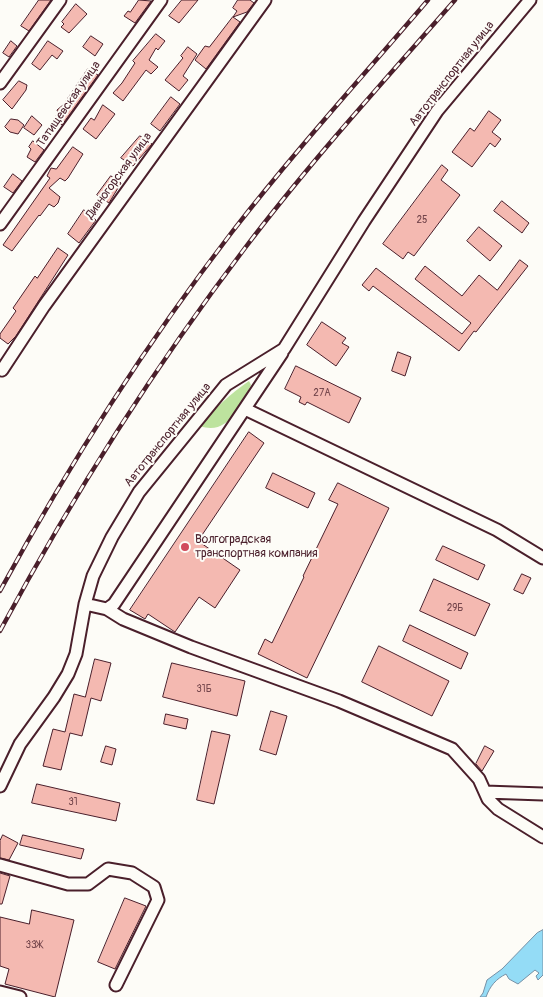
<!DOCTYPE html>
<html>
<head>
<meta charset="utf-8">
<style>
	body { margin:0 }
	canvas { display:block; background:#fdfcf7 }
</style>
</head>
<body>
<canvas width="543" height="997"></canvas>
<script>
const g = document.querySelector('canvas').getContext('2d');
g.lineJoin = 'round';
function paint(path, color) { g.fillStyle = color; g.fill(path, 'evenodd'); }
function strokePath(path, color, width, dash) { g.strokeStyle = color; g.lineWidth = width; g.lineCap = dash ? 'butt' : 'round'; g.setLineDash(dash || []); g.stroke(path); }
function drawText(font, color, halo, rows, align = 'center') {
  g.font = font + ' Pangolin,sans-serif'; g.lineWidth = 4; g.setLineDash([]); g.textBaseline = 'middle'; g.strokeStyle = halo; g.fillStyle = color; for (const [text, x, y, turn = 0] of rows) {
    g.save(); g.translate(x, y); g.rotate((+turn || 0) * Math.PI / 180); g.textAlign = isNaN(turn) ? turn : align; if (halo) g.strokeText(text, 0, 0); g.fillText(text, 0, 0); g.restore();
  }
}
paint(new Path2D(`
	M249 381 251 385C240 406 228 436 200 426 215 408 230 394 249 381Z`), '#bde39e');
const water = new Path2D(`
	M543 930V975L538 980 536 976 539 973 535 970 518 984 509 979 506 974C496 979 490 986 486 997H480L483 993 487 980 502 969 537 933Z`);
paint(water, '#94dcf6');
strokePath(water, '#7690a5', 1);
const building = new Path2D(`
	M39 0H51L29 31 21 26Z
	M139 0 151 1 135 23 124 16 128 11 130 12Z
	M182 0H198L179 23 169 16Z
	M238 0H250L254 3 247 12 233 17 237 11 233 8Z
	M76 4 87 14 69 33 61 27 64 24 62 22Z
	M233 17 240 22 206 69 195 60 205 46 209 47Z
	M156 34 165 41 158 50 156 48 149 60 158 67 151 74 146 70 123 101 113 93 122 83 135 63 133 61Z
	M91 36 103 44 95 56 83 47Z
	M11 41 17 46 9 57 3 53Z
	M48 41 63 51 57 59 52 55 40 70 32 64Z
	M188 47 197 54 183 76 188 80 179 91 165 80 183 58 181 56Z
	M88 69 98 75 62 125 54 119 58 113 57 110 63 105Z
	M19 81 27 85 26 90 12 109 3 100Z
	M171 97 180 104 160 131 151 124Z
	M103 105 115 114 96 139 83 129 91 118 94 120Z
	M489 111 501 120 492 132 501 139 495 147 490 143 472 167 452 152 470 128 474 131Z
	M32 116 42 125 34 135 24 128Z
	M11 119 18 120 24 125 18 134 10 132 5 127Z
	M140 136 152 144 133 166 121 158Z
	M33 141 44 150 35 162 27 157 31 149 29 147Z
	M73 147 83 154 68 178 65 181 60 178 49 188 60 197 58 203 54 207 49 204 40 216 39 215 12 251 3 245 50 178 47 176 51 168 56 169Z
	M442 165 448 170 441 180 460 195 414 256 408 252 403 259 383 244Z
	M13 174 22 181 13 193 4 187Z
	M111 176 121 183 109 203 97 195Z
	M502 201 529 223 522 233 494 211Z
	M84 210 96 220 79 243 68 234Z
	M479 227 502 246 490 261 467 241Z
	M58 248 68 255 16 336 8 344 0 338V334L16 311 13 308 35 276 37 278Z
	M520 260 528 266 476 332 474 331 459 351 373 286 369 291 362 285 376 268 462 334 471 323 415 279 425 266 462 296 479 275 497 290Z
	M322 322 346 338 342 343 349 347 336 366 307 345Z
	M398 352 411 357 405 376 392 371Z
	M296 366 361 398 349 423 307 402 305 405 299 402 301 397 285 389Z
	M249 432 264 443 198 541 240 570 215 608 199 597 175 632 148 614 145 619 130 610Z
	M273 473 315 493 308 508 266 488Z
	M338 483 389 508 307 678 258 654 265 639 272 643 304 577 303 576 338 504 329 500Z
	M443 546 485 565 478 580 436 560Z
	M522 574 531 578 523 594 514 590Z
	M434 579 490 604 475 636 420 611Z
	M410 625 468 653 461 669 403 641Z
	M379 646 449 681 432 716 362 682Z
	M95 659 111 663 101 701 91 698 82 736 70 733 61 770 43 766 53 729 65 732 74 694 85 697Z
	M172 663 245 681 237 716 163 697Z
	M271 711 287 716 276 755 260 750Z
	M166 714 188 719 186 729 164 724Z
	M212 731 230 735 214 804 197 800Z
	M106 746 116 749 112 765 101 762Z
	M485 746 494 751 482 771 476 764Z
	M37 784 120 803 116 821 32 803Z
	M3 835 18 843 9 860 0 858V841Z
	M23 835 84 849 81 859 20 845Z
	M0 873 10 876 2 904H0Z
	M125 898 146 906 115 969 98 962Z
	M32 910 74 920 55 997 5 984 9 969 0 966V917L29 924Z`);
paint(building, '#f4b9b1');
strokePath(building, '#4a1f2b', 1);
const minor = new Path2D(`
	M0 83 60 0
	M0 224 161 0
	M0 369 2 370 44 306 265 0
	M245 409 497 530 543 558
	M85 604 107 609 123 619 191 647 339 701 452 749 479 779 488 799 498 809 543 837
	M107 609 114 604 282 353
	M0 786 20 744 54 697 68 674 76 654 85 604 93 576 112 537 139 492 226 385 284 349 364 221 437 111 530 0
	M485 792 543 794
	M0 865 68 884H88L108 869 132 873 154 887 158 900 116 985
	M0 992 20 997`);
strokePath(minor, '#4a1f2b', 15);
strokePath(minor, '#fdfcf7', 11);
const rail = new Path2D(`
	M0 591C68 466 146 344 232 232 294 152 362 77 428 0
	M0 631C72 497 153 369 245 248 310 162 384 81 455 0`);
strokePath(rail, '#4a1f2b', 4.5);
strokePath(rail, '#fdfcf7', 2.5, [8]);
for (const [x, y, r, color] of [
	[185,547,5,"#d1495b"]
]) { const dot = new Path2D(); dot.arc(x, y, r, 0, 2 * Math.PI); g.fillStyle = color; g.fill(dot); strokePath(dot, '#fdfcf7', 2); }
drawText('10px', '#74464c', null, [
	["25",422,220],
	["27А",322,393],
	["29Б",455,608],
	["31Б",204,689],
	["31",73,802],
	["33Ж",34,945]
]);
drawText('12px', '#4a1f2b', '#fdfcf7', [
	["Автотранспортная улица",452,74,-52],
	["Татищевская улица",69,104,-55],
	["Дивногорская улица",119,176,-54],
	["Автотранспортная улица",168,435,-51]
]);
drawText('12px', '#4a1f2b', '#fdfcf7', [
	["Волгоградская",195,540],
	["транспортная компания",195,554]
], 'left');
</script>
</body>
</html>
